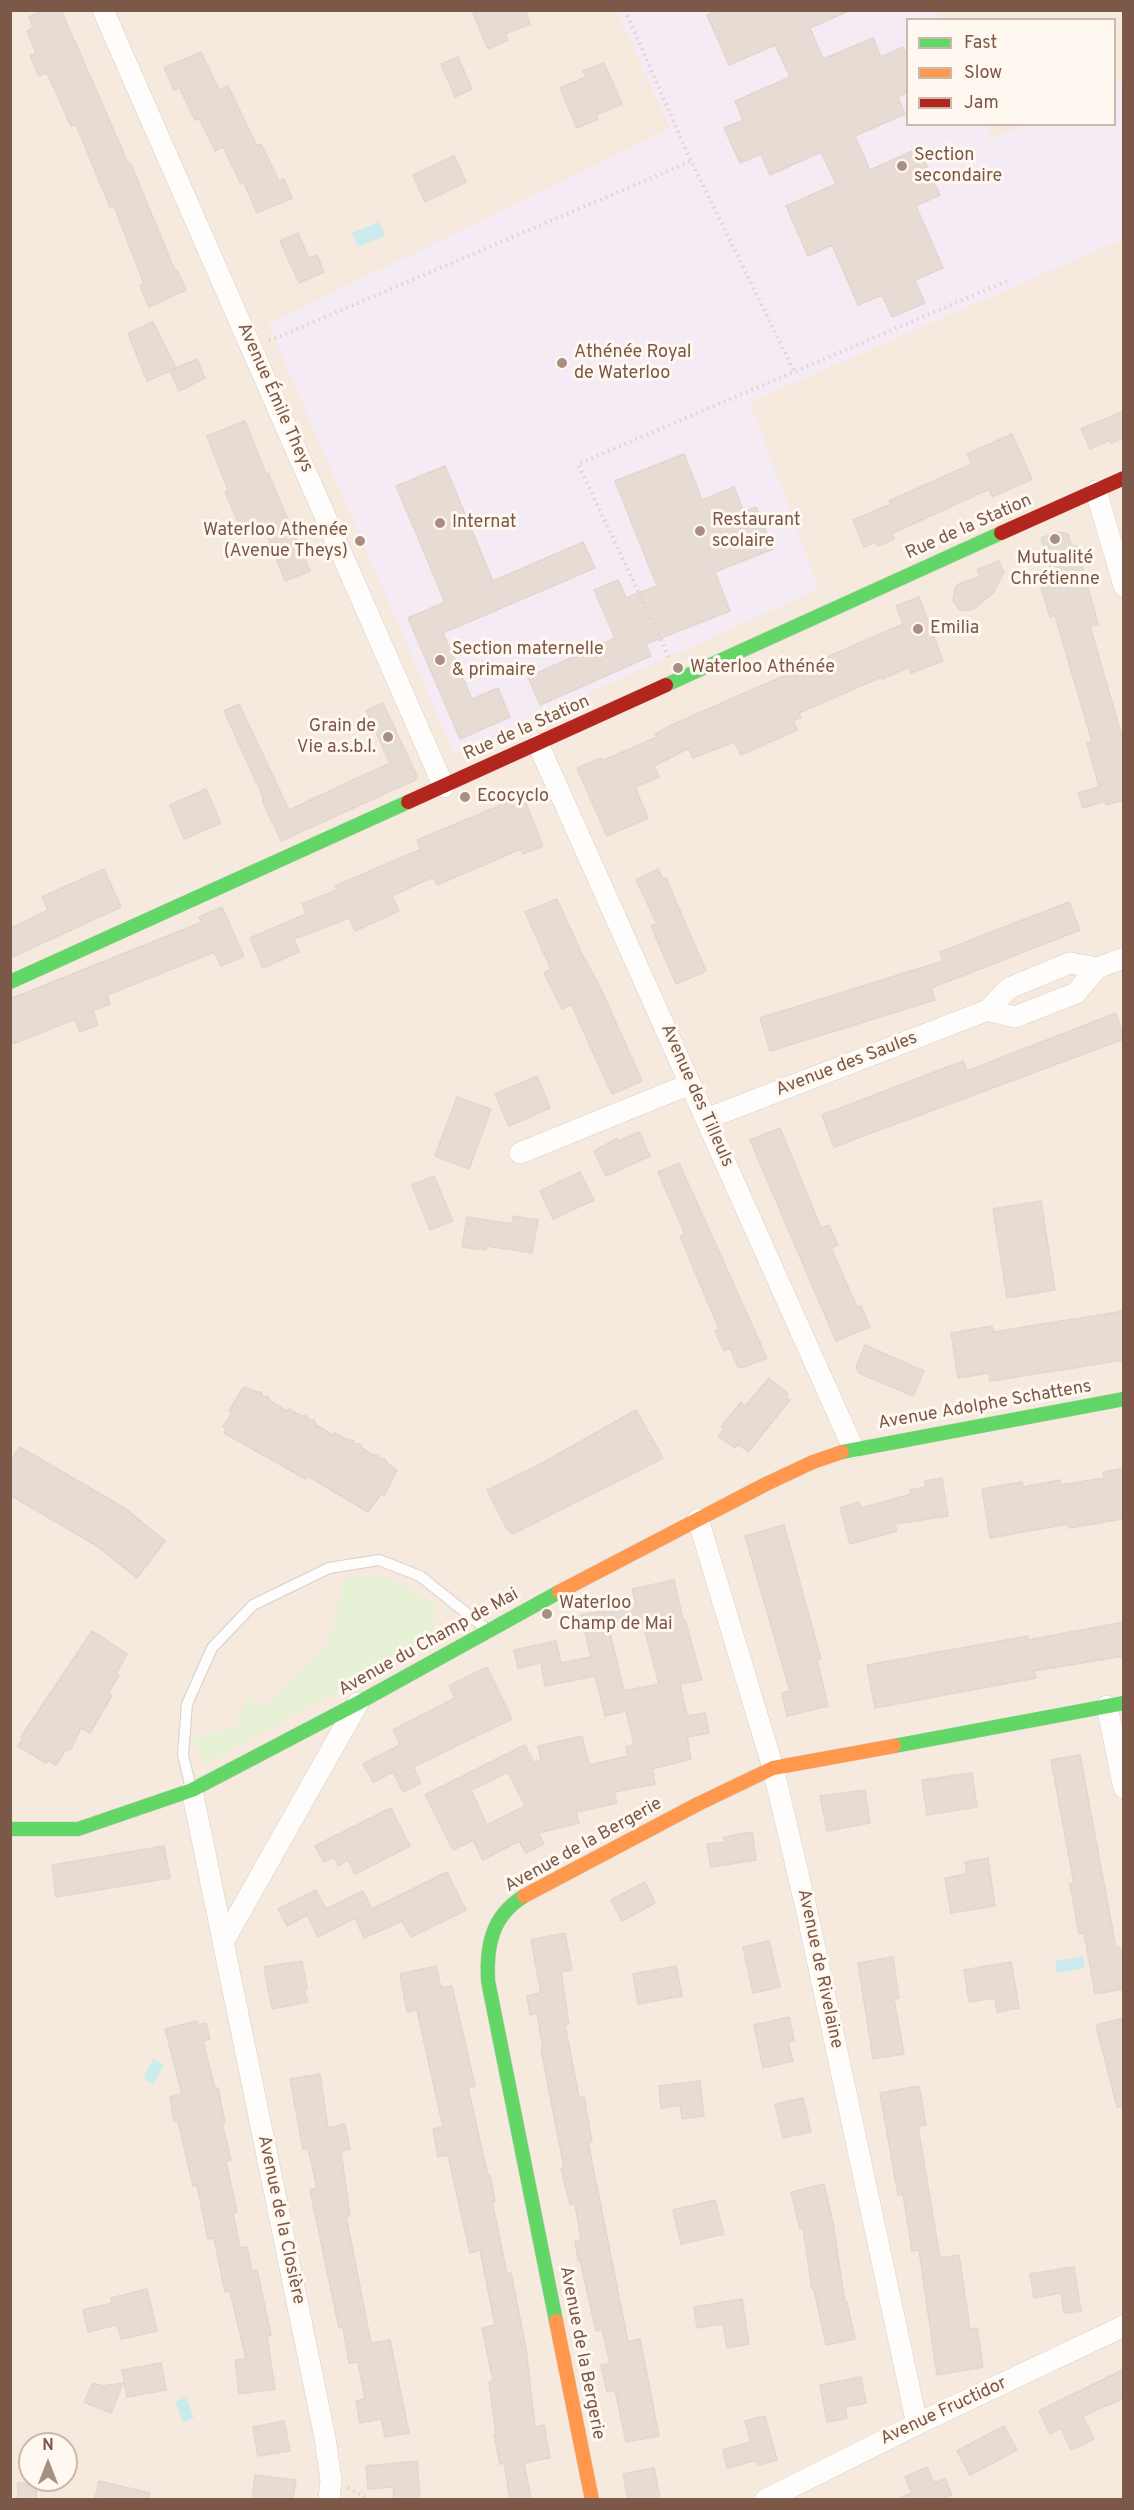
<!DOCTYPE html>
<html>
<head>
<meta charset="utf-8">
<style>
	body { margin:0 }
	#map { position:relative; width:1134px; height:2510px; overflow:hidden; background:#faf4ed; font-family:Overpass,sans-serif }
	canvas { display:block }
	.frame { position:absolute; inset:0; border:12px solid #7c5848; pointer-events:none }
	.legend { position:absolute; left:906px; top:18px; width:210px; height:108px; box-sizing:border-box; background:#fff8f0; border:2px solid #cbb8ad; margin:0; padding:8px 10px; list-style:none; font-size:18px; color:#7c5848 }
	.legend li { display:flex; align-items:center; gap:12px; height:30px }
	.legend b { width:30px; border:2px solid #cbb8ad }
	.north { position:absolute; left:18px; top:2432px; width:60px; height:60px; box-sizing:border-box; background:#fff8f0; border:2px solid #cbb8ad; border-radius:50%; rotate:0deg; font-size:16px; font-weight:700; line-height:24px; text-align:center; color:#7c5848 }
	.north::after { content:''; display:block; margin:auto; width:21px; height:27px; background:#a88f82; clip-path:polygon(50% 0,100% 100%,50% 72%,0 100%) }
</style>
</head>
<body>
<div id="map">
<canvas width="1134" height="2510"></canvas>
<div class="frame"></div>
<ul class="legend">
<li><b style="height:8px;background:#63d668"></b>Fast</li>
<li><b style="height:8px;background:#ff974d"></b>Slow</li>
<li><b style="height:8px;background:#b3261e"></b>Jam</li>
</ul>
<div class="north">N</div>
</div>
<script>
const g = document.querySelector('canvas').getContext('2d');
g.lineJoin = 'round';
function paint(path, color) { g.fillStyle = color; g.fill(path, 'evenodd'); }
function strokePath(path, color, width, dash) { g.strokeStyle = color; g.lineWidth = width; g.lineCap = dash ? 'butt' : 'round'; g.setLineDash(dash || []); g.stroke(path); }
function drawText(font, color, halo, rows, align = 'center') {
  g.font = font + ' Overpass,sans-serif'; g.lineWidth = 6; g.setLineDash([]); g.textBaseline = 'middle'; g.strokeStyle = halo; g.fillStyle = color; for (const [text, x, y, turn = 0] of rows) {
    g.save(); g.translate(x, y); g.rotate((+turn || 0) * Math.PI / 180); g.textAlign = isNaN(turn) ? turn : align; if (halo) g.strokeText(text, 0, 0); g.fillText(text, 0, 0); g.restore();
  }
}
paint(new Path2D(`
	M11 11H1123V2499H11ZM908 20H1114V124H908ZM30 2444H66V2480H30Z`), '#f6e9dd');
paint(new Path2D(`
	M617 11H936L940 19 908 20V124L986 125 992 139 1025 125 1114 124 1115 85 1123 82V239L750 402 819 589 454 754 268 324 670 129Z`), '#f5ebf5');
paint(new Path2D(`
	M345 1577 390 1578 435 1606 432 1637 207 1764 192 1740 236 1727 247 1698 264 1707 329 1644Z`), '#e7f1d6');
paint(new Path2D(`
	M379 222 385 236 358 247 352 233Z
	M1083 1956 1085 1968 1057 1973 1055 1961Z
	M153 2059 164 2065 153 2084 143 2078Z
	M186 2397 194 2418 183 2422 175 2402Z`), '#ccebec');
const building = new Path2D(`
	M44 10H61L129 165 131 164 175 271 177 270 186 290 149 307 140 286 144 284 114 206 110 207 76 125 71 126 47 73 39 76 30 56 36 53 27 31 33 28 29 17Z
	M472 10H525L530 24 505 34 508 40 488 49Z
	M719 10H851L810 28 823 59 873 38 881 57 903 47 908 57V92L898 97 905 114 855 136 870 170 919 148 940 195 916 206 943 268 915 280 925 303 892 317 882 295 858 305 832 245 808 256 786 206 836 184 821 152 770 175 761 154 740 163 724 128 743 120 735 101 790 77 775 45 729 65 707 15Z
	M201 52 219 90 228 86 257 146 261 144 279 181 284 179 292 198 257 213 244 183 241 184 223 147 215 151 199 118 195 120 179 87 174 90 164 68Z
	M458 57 472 89 455 97 441 64Z
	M604 63 622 104 596 115 598 119 577 128 560 88 586 77 583 71Z
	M454 156 466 182 425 202 413 175Z
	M298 233 309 258 317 255 324 272 299 283 280 241Z
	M153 322 176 368 147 381 128 333Z
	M197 359 205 378 179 391 170 371Z
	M1124 411V437L1111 443 1110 440 1090 449 1081 429Z
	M245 421 266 474 268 473 310 571 285 581 262 522 242 531 225 492 228 490 207 436Z
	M1012 434 1032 479 992 497 989 489 891 534 894 539 878 546 876 542 864 547 853 520 891 504 889 501 972 464 967 454Z
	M684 454 702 500 734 487 744 512 756 507 773 549 715 572 730 611 646 644 651 656 540 705 528 677 615 638 594 590 618 580 626 598 657 586 615 481Z
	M445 466 493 581 583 542 595 568 443 633 472 699 498 688 510 717 460 739 408 618 445 602 396 486Z
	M1059 532 1068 534 1071 545 1077 547 1098 624 1090 626 1124 744V800L1106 805 1105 801 1083 808 1078 793 1099 787 1087 743 1092 742 1055 615 1050 617 1041 587 1055 583 1041 538Z
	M999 561 1004 572 993 593 974 609 964 611 959 609 953 600 955 588 959 584 980 577 977 570Z
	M919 597 943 661 911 673 909 667 882 679 881 677 799 713 801 717 793 721 797 730 741 755 734 742 693 758 689 748 654 766 659 777 635 787 648 818 607 836 577 768 601 758 602 761 657 737 655 734 676 723 903 624 896 606Z
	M383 703 417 776 415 780 281 841 262 800 264 799 224 711 239 704 289 810 390 763 366 711Z
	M206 789 221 823 184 839 170 805Z
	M521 791 543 846 523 854 521 849 437 885 433 877 392 896 399 911 355 931 349 918 294 939 299 952 263 968 250 938 306 914 302 904 337 890 335 886 421 849 417 840 506 803 509 795Z
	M104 869 121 907 10 958V929L48 910 42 897Z
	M658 869 663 879 666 878 706 971 676 984 651 926 657 924 636 880Z
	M557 899 582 954 601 989 642 1081 612 1094 571 1004 562 1009 544 973 551 969 525 912Z
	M1069 902 1080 930 931 988 935 1000 770 1051 760 1018 943 961 940 952Z
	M222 907 244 956 221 966 214 952 107 995 110 1004 93 1011 98 1025 80 1032 75 1019 10 1045V999L202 922 199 917Z
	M1116 1013 1124 1039 834 1147 822 1115 963 1061 967 1071Z
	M537 1076 550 1108 509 1126 495 1094Z
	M457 1097 491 1109 469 1169 435 1156Z
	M780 1128 821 1228 829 1225 838 1245 831 1248 857 1307 861 1306 870 1327 836 1341 750 1140Z
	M639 1132 650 1156 606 1176 594 1151 618 1138 619 1141Z
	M679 1163 767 1358 744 1367H738L730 1348 724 1351 715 1331 719 1329 680 1236 685 1234 658 1172Z
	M580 1172 594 1200 553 1219 540 1191Z
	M434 1176 453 1221 430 1230 412 1185Z
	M1041 1201 1055 1290 1007 1298 993 1209Z
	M513 1216 538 1220 532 1253 487 1246 486 1250 462 1247 467 1217 512 1224Z
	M1124 1311V1360L990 1381 989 1373 958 1378 951 1333 992 1326 993 1332Z
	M865 1345 924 1371 913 1396 859 1373 856 1367Z
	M769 1378 788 1394 786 1397 790 1400 748 1452 738 1444 735 1448 718 1436 724 1429 721 1427 741 1402 745 1406Z
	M246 1387 256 1392H261L263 1397 268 1396 270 1401 287 1411 289 1409 301 1416H307L309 1420H314L316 1425 333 1435 335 1433 348 1440H353L355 1444H360L362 1448 373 1455H378L380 1459H385L388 1464 397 1470 384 1496 381 1494 368 1512 308 1476 306 1479 224 1433 227 1428 223 1427 232 1413 229 1411 242 1389Z
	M636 1410 663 1458 513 1534 507 1529 487 1490 537 1466Z
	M20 1447 126 1509 165 1541 137 1578 97 1546 10 1495V1462Z
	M1124 1468 1122 1519 1069 1528 1068 1524 990 1538 982 1489 1022 1482 1023 1487 1060 1480 1061 1485 1104 1478 1103 1472Z
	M942 1478 948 1516 895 1524 897 1531 850 1544 840 1508 859 1502 861 1508 911 1494 910 1490 926 1487 925 1481Z
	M784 1525 821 1659 817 1660 828 1706 787 1716 782 1693 790 1691 745 1536Z
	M674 1580 683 1620H685L702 1680 680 1684 687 1716 705 1713 709 1733 687 1737 691 1759 652 1769 655 1784 614 1792 617 1803 576 1812 579 1823 538 1833 544 1844 526 1853 519 1841 483 1860 473 1840 453 1850 425 1795 525 1745 534 1763 541 1760 538 1746 582 1736 589 1765 628 1756 626 1747 634 1745 626 1711 605 1716 595 1676 545 1686 541 1663 518 1668 514 1650 556 1641 561 1663 591 1657 581 1615 636 1604 632 1589ZM642 1620 659 1684 624 1691 609 1629ZM508 1772 525 1806 487 1825 471 1790Z
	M1124 1622V1656L1034 1671 1036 1678 875 1708 867 1665 1028 1636V1640Z
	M92 1631 127 1654 116 1674 119 1676 108 1693 112 1695 90 1733 81 1728 71 1749 65 1751 56 1765 48 1760 46 1763 18 1746 23 1739 21 1737Z
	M487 1667 512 1719 413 1767 421 1783 403 1792 393 1772 373 1782 363 1764 400 1745 393 1730 455 1698 449 1686Z
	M1080 1755 1116 1948 1120 1947 1124 1969V1989L1095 1994 1084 1933 1079 1934 1070 1884H1074L1051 1760Z
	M972 1773 977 1807 927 1815 922 1780Z
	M865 1790 870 1823 827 1831 820 1796Z
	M391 1808 410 1846 355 1874 348 1860 338 1866 334 1857 324 1862 315 1846Z
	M752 1832 756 1860 711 1867 707 1844 725 1842 724 1837Z
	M164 1846 170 1878 56 1897 52 1865Z
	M988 1858 995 1906 951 1913 945 1878 967 1874 965 1862Z
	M447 1872 466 1910 411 1937 402 1921 364 1938 355 1918 318 1937 307 1915 287 1926 278 1909 316 1890 326 1909 363 1891 372 1909Z
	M645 1882 655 1903 622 1921 611 1900Z
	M565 1933 572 1970 561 1972 569 2024 565 2025 579 2097H584L592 2142H588L628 2342 640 2339 659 2436 626 2442 615 2390 607 2392 601 2365 610 2364 602 2329 596 2331 580 2260 578 2261 575 2241 581 2240 575 2204 570 2205 561 2168H564L541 2049H543L537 2013 530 2015 527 1996 541 1993 531 1940Z
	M769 1941 780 1987 753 1993 743 1947Z
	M893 1957 899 1998 894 1999 904 2054 873 2059 858 1963Z
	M302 1961 307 1989 304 1990 308 2002 272 2009 264 1967Z
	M1011 1962 1019 2008 997 2012 995 1998 969 2002 964 1970Z
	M436 1966 441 1988 452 1986 475 2086 468 2088 488 2176 490 2175 495 2201H492L507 2274 511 2273 526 2349 535 2427 544 2425 550 2458 524 2463 531 2499H510L504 2463 500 2464 494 2435H496L489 2382 493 2381 482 2328 495 2325 480 2250 470 2253 448 2155 438 2157 433 2129 443 2127 417 2010 407 2012 400 1974Z
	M676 1966 682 1996 638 2004 633 1974Z
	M789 2017 794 2040 788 2042 793 2061 763 2068 754 2025Z
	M1124 2018V2106L1117 2107 1096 2025Z
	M197 2021 198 2025 206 2023 210 2039 203 2041 215 2088H218L225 2123H222L231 2160 226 2161 237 2212 233 2213 240 2248 247 2247 252 2271 257 2270 271 2335 267 2336 275 2389 239 2394 235 2360 246 2359 230 2291 225 2292 214 2238 208 2239 197 2185 193 2186 178 2121H174L170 2097 182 2094 165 2029Z
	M320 2074 328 2128 345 2124 350 2149 341 2151 350 2216H346L371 2343 390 2340 409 2433 385 2437 381 2419 360 2423 356 2401 365 2399 358 2362 349 2363 343 2327 339 2328 310 2190 317 2188 308 2148 303 2149 290 2079Z
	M700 2081 704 2116 682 2119 680 2105 661 2108 659 2086Z
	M919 2086 926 2125 918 2126 940 2258 959 2255 970 2329 977 2328 983 2367 937 2375 919 2250 912 2251 903 2194 898 2195 880 2093Z
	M803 2098 811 2132 783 2138 775 2104Z
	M824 2184 833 2223 845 2303 847 2302 855 2339 826 2345 814 2289H812L803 2228 800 2229 791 2192Z
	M715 2200 724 2234 681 2244 673 2210Z
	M1074 2267 1081 2311 1064 2313 1061 2293 1034 2298 1030 2274Z
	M147 2289 157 2331 121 2339 117 2325 88 2332 83 2310 112 2303 111 2298Z
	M742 2299 749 2344 727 2348 723 2324 697 2328 694 2307Z
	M161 2363 166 2390 127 2397 122 2370Z
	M1124 2369V2398L1083 2416 1094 2439 1071 2450 1061 2428 1050 2434 1039 2411Z
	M861 2377 866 2403 845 2407 847 2418 827 2422 820 2385Z
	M93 2383 103 2386 123 2383 111 2413 84 2402Z
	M765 2416 777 2460 758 2465 757 2460 727 2468 723 2450 751 2442 745 2421Z
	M284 2421 290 2451 258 2456 253 2427Z
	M1004 2426 1017 2450 970 2475 957 2451Z
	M417 2461 420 2499H394L393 2487 368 2489 366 2466Z
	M927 2467 934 2483 945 2479 952 2495 942 2499H897L912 2493 905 2477Z
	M654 2468 660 2499H628L623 2474Z
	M255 2475 296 2480 293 2499H252Z
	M99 2481 150 2493 149 2499H95Z
	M18 2483H37L36 2499H18Z`);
paint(building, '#e7dcd3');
strokePath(building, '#e3d6ce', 1.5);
const lane = new Path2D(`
	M191 1788 183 1755 187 1704 212 1648 253 1605 329 1568 379 1560 420 1576 485 1628`);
const street = new Path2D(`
	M103 10 444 787
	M1096 491 1124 586
	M538 744 853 1448
	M988 1010 1015 1017 1076 993 1097 968 1124 958
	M706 1119 988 1010 1009 988 1070 963 1097 968
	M520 1153 690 1084
	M698 1519 773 1768 807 1912 917 2424
	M1107 1706 1124 1788
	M192 1790 325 2438 331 2480 329 2500
	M223 1942 358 1703
	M765 2500 917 2424 1124 2326`);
const fast = new Path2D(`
	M666 685 1001 533
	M10 982 408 802
	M842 1452 1124 1399
	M894 1746 1124 1703
	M10 1829H78L192 1790 358 1703 559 1592
	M524 1896C492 1916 486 1945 488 1981L556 2321`);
const slow = new Path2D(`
	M559 1592 766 1484 813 1462 842 1452
	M524 1896 698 1804 773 1768 894 1746
	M556 2321 592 2500`);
const jam = new Path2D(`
	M1001 533 1124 478
	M408 802 666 685`);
strokePath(lane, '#d8cfca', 12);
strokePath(street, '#d8cfca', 22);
strokePath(fast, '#dacfc8', 15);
strokePath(slow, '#dacfc8', 15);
strokePath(jam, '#dacfc8', 15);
strokePath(new Path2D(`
	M625 10 691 161 794 371
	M269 341 691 161
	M669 657 578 464 1007 281
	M348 2488 371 2500`), '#ddd2cd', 4, [1.5, 4.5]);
strokePath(lane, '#fefdfc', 10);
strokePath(street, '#fefdfc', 21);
strokePath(fast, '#63d668', 14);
strokePath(slow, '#ff974d', 14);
strokePath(jam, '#b3261e', 14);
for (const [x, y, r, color] of [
	[902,166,6,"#a88f82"],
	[562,363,6,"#a88f82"],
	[440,523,6,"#a88f82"],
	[700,531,6,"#a88f82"],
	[1055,539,6,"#a88f82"],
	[360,541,6,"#a88f82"],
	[918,629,6,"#a88f82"],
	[440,660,6,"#a88f82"],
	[678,668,6,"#a88f82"],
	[388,737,6,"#a88f82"],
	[465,797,6,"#a88f82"],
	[547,1614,6,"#a88f82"]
]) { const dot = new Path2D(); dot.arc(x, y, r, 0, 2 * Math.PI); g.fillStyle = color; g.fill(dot); strokePath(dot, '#fff8f0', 2); }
drawText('18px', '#7c5848', '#fff8f0', [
	["Section",914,156],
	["secondaire",914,177],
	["Athénée Royal",574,353],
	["de Waterloo",574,374],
	["Restaurant",712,521],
	["scolaire",712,542],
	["Internat",452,523],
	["Waterloo Athenée",348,531,"right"],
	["(Avenue Theys)",348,552,"right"],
	["Mutualité",1055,559,"center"],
	["Chrétienne",1055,580,"center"],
	["Emilia",930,629],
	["Section maternelle",452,650],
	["& primaire",452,671],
	["Waterloo Athénée",690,668],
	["Grain de",376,727,"right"],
	["Vie a.s.b.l.",376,748,"right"],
	["Ecocyclo",477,797],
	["Waterloo",559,1604],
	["Champ de Mai",559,1625]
], 'left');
drawText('18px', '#7c5848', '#fff8f0', [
	["Avenue Émile Theys",274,398,66],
	["Rue de la Station",969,528,-24],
	["Rue de la Station",527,729,-24],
	["Avenue des Saules",847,1065,-21],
	["Avenue des Tilleuls",696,1096,66],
	["Avenue Adolphe Schattens",985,1406,-10],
	["Avenue du Champ de Mai",429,1643,-29],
	["Avenue de la Bergerie",584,1846,-29],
	["Avenue de Rivelaine",819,1969,78],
	["Avenue de la Closière",280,2220,78],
	["Avenue de la Bergerie",581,2353,79],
	["Avenue Fructidor",944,2412,-25]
]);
</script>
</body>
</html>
